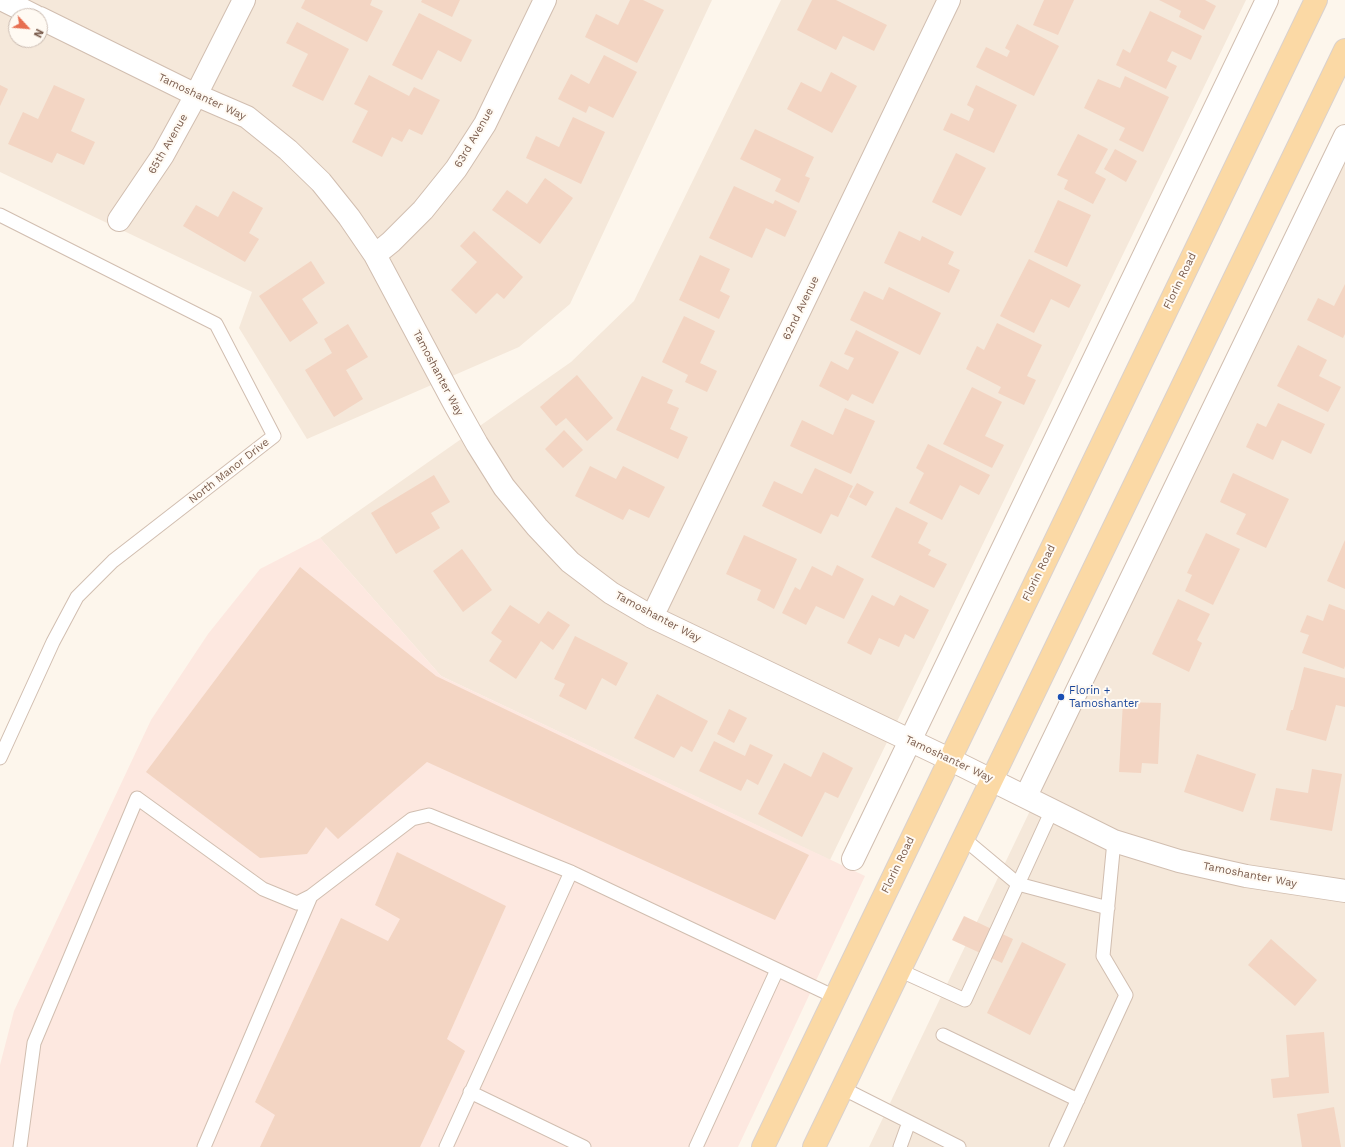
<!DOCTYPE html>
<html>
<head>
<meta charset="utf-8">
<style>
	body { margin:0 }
	#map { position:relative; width:1345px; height:1147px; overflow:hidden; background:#fdf6ec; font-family:"Work Sans",sans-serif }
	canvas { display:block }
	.north { position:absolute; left:8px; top:8px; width:40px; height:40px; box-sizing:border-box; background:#fffaf3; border:1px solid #cabbb1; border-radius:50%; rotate:116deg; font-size:11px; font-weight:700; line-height:16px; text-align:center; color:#7a5c4d }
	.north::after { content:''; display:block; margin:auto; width:14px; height:18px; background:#e76f51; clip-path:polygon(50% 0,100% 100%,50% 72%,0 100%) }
</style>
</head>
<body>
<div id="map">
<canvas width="1345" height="1147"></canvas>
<div class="north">N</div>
</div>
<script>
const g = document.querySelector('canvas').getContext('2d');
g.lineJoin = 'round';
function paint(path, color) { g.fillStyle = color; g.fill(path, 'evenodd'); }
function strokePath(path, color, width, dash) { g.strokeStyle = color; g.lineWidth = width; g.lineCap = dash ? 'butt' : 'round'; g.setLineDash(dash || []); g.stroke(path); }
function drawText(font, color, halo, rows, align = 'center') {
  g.font = font + ' "Work Sans",sans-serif'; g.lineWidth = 4; g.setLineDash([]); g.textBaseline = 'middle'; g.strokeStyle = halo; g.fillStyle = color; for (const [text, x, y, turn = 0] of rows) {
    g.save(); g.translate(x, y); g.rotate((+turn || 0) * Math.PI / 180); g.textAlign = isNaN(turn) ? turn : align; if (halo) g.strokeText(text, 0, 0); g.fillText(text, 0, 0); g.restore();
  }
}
paint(new Path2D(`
	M0 0H712L570 304 519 347 307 439 239 328 252 292 0 172ZM16 16H40V40H16Z
	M781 0H1246L830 860 441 676 320 538 571 362 634 301Z
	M1345 153V1147H869Z`), '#f5e8da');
paint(new Path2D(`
	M320 538 441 676 865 876 738 1147H0V1065L14 1011 151 720 208 634 260 569Z`), '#fde8e0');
paint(new Path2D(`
	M305 0H372L370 5 383 11 367 42 301 8Z
	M422 0H460L452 17 421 2Z
	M630 0H643L664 10 637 63 585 37 596 14 618 25Z
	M812 0H836L887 25 874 51 843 36 836 50 797 30Z
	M1044 0H1074L1058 35 1033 25Z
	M1159 0H1205L1216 6 1204 30 1179 17 1181 11Z
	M1150 11 1202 36 1191 60 1172 51 1167 61 1177 66 1166 89 1116 65 1123 49 1130 53Z
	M419 13 472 40 461 62 438 50 422 80 392 65Z
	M297 22 349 49 323 101 292 86 308 54 286 43Z
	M1017 24 1059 46 1034 96 976 67 986 47 1007 57 1010 51 1005 48Z
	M604 55 637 72 613 118 589 106 586 113 558 99 571 74 589 84Z
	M831 72 857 86 832 133 787 109 801 82 821 92Z
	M369 75 409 96 414 87 440 100 422 135 409 129 402 142 392 137 382 157 352 142 368 111 354 104Z
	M1125 76 1169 97 1143 152 1119 140 1125 128 1084 108 1098 79 1120 88Z
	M0 85 8 89 0 106Z
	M54 85 85 99 71 131 95 142 84 165 57 153 52 163 8 144 23 112 38 119Z
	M976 85 1017 105 994 153 943 130 951 113 969 121 974 109 967 105Z
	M573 117 605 132 581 184 526 158 536 136 559 147Z
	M755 129 814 157 805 176 810 178 799 203 775 191 781 179 740 159Z
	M1078 134 1108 149 1095 173 1106 179 1093 204 1064 189 1068 180 1057 175Z
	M1115 149 1137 161 1126 182 1104 169Z
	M956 153 986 168 961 216 932 202Z
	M545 178 573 198 540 244 492 210 507 190 527 204Z
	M734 186 773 204 775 200 797 211 785 237 766 228 752 258 709 238Z
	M233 191 263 208 249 233 259 239 245 262 183 226 196 205 218 217Z
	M1058 200 1091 215 1067 267 1034 252Z
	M474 231 523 277 504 299 497 293 476 314 451 290 477 262 460 246Z
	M899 231 920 241 922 236 954 252 948 264 960 270 949 293 884 263Z
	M700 255 730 269 720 291 730 296 719 319 679 300Z
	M1029 259 1081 285 1069 308 1051 299 1034 333 1000 316Z
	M311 261 325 283 302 299 318 323 290 342 259 296Z
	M1345 284V334L1343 338 1307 320 1318 298 1334 306Z
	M889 287 941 313 920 355 850 320 864 291 883 300Z
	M684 316 715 331 700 363 717 371 707 392 685 382 688 375 662 362Z
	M997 323 1042 345 1027 376 1036 380 1024 405 998 393 1001 387 966 369 977 346 984 350Z
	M348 324 368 357 346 370 363 399 334 417 305 370 332 353 324 339Z
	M856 330 899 352 873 404 852 394 848 401 819 386 831 361 848 370 854 358 844 354Z
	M1298 345 1327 360 1319 376 1341 387 1328 412 1277 386Z
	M577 375 613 418 587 441 566 418 556 426 540 407Z
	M642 376 673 390 667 403 679 408 670 429 688 437 678 459 616 430Z
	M972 387 1002 402 985 436 1004 445 992 468 943 444Z
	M1278 403 1325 424 1311 454 1282 440 1273 460 1246 447 1257 423 1266 427Z
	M845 408 875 421 851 474 790 446 802 420 833 435Z
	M564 430 583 450 563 468 545 449Z
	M928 444 990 475 979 495 960 485 942 520 909 503 924 473 916 468Z
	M590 466 616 479 623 466 665 487 649 518 629 509 623 520 575 496Z
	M815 468 853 486 838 517 831 514 821 534 762 506 774 481 802 494Z
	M1233 473 1289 499 1266 548 1236 534 1246 514 1220 502Z
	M434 475 450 502 431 513 440 528 396 554 371 513Z
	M857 483 874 492 866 506 849 497Z
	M896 507 928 523 918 543 931 550 928 555 947 564 934 588 871 557Z
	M1206 533 1240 549 1213 605 1185 591 1192 575 1187 573Z
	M744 535 797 559 774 609 757 600 761 590 726 574Z
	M1345 540V589L1327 581Z
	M462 549 492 590 463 612 433 571Z
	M837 565 864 579 844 619 816 606 806 625 782 613 795 587 800 590 812 566 832 576Z
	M300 567 436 676 809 855 775 920 427 762 338 839 326 827 307 854 260 858 146 772Z
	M872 595 894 606 900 595 929 610 914 639 905 634 899 647 879 638 871 655 847 643Z
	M1178 599 1210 614 1197 640 1202 643 1189 672 1152 654Z
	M1329 604 1345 610V666L1344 669 1302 653 1309 635 1300 632 1307 615 1323 621Z
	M510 605 539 624 548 611 570 625 553 650 541 641 516 679 489 661 502 641 491 633Z
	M575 636 628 663 616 686 602 678 586 710 559 696 565 684 554 679Z
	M1304 667 1345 678V707L1336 705 1326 741 1286 730 1291 710H1293Z
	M657 694 708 721 692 752 681 746 674 758 634 738Z
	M1123 702 1161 703 1158 764 1142 763 1141 773 1119 772Z
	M729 709 747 718 734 743 717 734Z
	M714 741 745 756 750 744 773 755 758 785 747 779 741 791 699 771Z
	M823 752 853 768 838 798 825 792 802 837 758 814 784 763 811 777Z
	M1197 754 1256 774 1243 812 1184 792Z
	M1312 769 1342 774 1332 831 1270 820 1276 788 1308 793Z
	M397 852 506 906 447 1039 465 1051 420 1147H260L275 1115 255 1102 341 918 388 941 400 919 375 905Z
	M964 916 1013 939 1002 963 952 940Z
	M1271 939 1317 980 1295 1006 1248 965Z
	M1022 942 1066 964 1030 1035 987 1013Z
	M1324 1032 1329 1093 1273 1098 1271 1079 1289 1077 1286 1035Z
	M1334 1107 1341 1147H1302L1297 1114Z`), '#f3d5c3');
const lane = new Path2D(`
	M0 215 216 324 274 436 113 561 77 597 53 642 0 758
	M963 838 1018 884 1108 908
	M899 970 965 1000 1052 810
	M943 1035 1078 1100
	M842 1088 959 1147
	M470 1092 584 1147
	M20 1147 34 1043 137 798 263 889 297 903 311 896 412 819 429 815 571 872 835 997
	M204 1147 311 896
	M446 1147 571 872
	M696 1147 777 970
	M900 1147 909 1122
	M1056 1147 1126 995 1103 956 1114 841`);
const street = new Path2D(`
	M3 0 35 16
	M40 18 196 95 247 117 288 150 321 182 349 217 375 255 454 403 477 444 504 487 537 527 570 562 611 593 652 617 949 759 1114 841 1179 861 1246 876 1345 891
	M119 220 163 155 196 95 244 0
	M375 255 391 242 423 210 456 169 485 124 545 0
	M652 617 949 0
	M1026 796 1345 136
	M853 859 1267 0`);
const primary = new Path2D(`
	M763 1147 1316 0
	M814 1147 1345 50`);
strokePath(lane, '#d1beb0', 15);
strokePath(street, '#d1beb0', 24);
strokePath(primary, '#dad1cd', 24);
strokePath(lane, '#fff', 13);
strokePath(street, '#fff', 22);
strokePath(primary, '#fbd9a5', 22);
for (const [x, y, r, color] of [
	[1061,697,4,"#1a4fb4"]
]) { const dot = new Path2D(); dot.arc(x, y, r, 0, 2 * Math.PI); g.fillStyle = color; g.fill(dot); strokePath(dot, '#fffaf3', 1.5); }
drawText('11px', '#7a5c4d', '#fffaf3', [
	["Tamoshanter Way",202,97,25],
	["63rd Avenue",474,138,-60],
	["65th Avenue",168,144,-60],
	["Florin Road",1180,281,-64],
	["62nd Avenue",801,308,-64],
	["Tamoshanter Way",438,373,62],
	["North Manor Drive",229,471,-38],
	["Florin Road",1039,573,-64],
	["Tamoshanter Way",658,617,28],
	["Tamoshanter Way",949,759,25],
	["Florin Road",898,865,-64],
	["Tamoshanter Way",1250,875,11]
]);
drawText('11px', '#164399', '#fffaf3', [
	["Florin +",1069,691],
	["Tamoshanter",1069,704]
], 'left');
</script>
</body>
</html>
